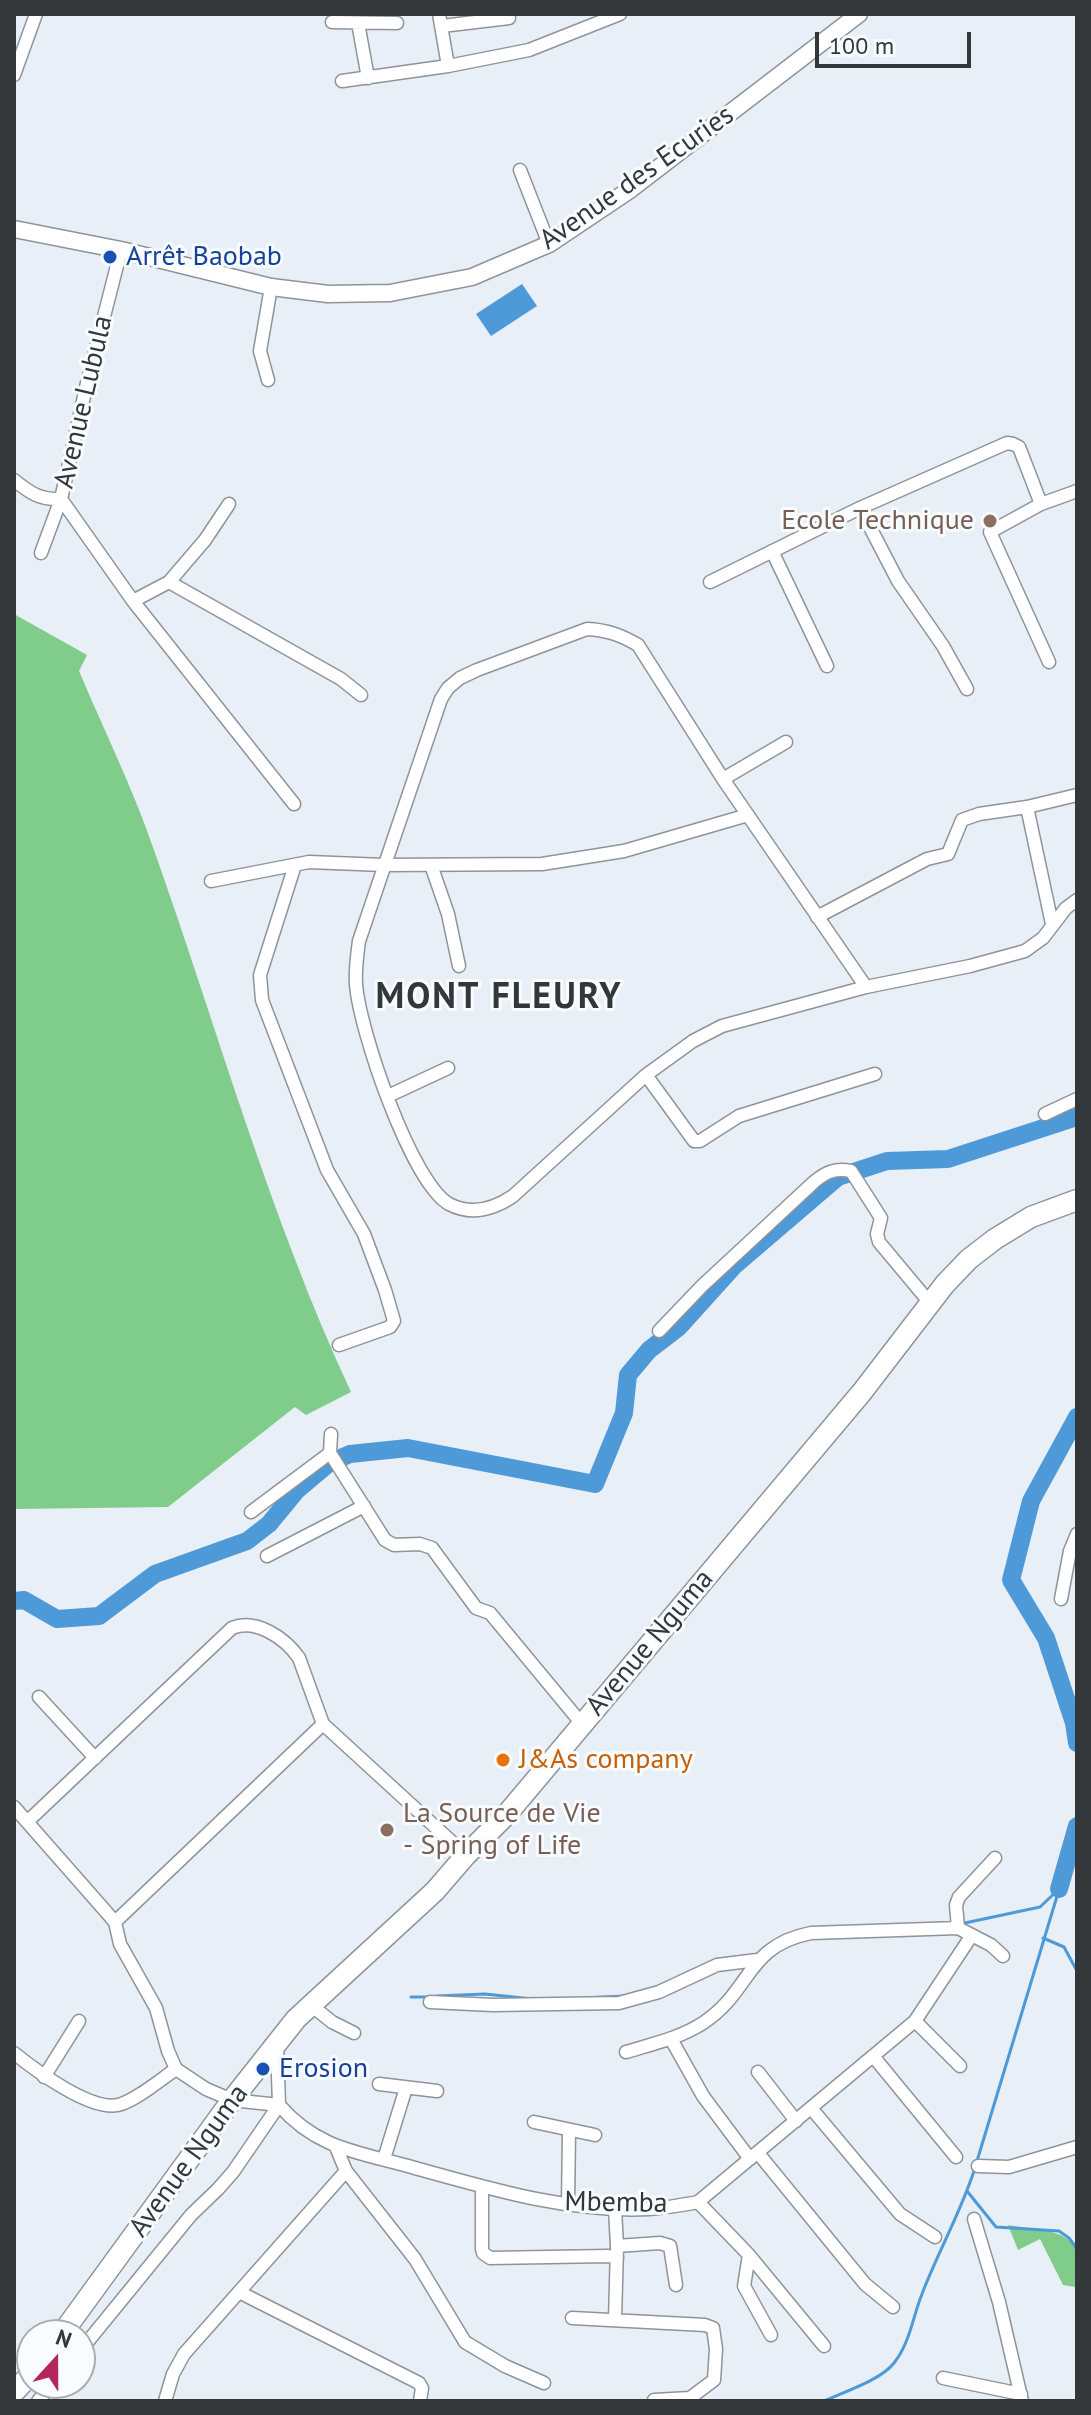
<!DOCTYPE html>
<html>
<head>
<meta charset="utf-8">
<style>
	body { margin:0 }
	#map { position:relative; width:1091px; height:2415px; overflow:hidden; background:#e8eff6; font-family:"PT Sans",sans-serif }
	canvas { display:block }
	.frame { position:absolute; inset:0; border:16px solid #34373a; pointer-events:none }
	.north { position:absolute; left:16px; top:2319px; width:80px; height:80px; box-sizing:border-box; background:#f9fcff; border:2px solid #aaadb0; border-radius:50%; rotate:21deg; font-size:22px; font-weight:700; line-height:32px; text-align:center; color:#34373a }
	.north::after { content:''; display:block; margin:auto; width:28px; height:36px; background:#b3265f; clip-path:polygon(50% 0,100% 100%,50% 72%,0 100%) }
	.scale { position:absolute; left:815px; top:32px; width:156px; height:36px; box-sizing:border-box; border:4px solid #34373a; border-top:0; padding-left:10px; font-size:24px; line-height:28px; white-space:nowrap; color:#34373a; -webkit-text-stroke:6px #f9fcff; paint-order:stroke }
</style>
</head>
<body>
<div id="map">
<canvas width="1091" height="2415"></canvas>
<div class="frame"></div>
<div class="north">N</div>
<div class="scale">100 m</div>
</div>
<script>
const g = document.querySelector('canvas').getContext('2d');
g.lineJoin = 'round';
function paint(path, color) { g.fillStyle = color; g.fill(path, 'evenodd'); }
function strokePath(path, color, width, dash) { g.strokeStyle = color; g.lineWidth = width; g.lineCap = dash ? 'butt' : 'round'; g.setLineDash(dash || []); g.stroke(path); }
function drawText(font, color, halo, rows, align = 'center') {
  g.font = font + ' "PT Sans",sans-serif'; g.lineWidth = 6; g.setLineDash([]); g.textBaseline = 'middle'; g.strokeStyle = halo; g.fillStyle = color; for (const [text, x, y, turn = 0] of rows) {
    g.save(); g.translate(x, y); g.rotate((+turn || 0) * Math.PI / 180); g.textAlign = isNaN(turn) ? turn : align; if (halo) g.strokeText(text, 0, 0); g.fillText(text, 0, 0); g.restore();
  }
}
paint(new Path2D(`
	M14 614 87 655 79 671C104 730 133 789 154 850 218 1031 270 1218 351 1392L306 1415 295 1407 168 1507 14 1509Z
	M1008 2225C1028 2229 1070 2228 1076 2251 1079 2263 1077 2278 1077 2290L1075 2287 1063 2285 1040 2239 1018 2250Z`), '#80cc8a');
paint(new Path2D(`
	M522 284 537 306 491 336 476 314Z`), '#4e99d8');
strokePath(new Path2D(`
	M960 1924 1040 1907 1059 1889
	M1043 1938 1064 1947 1077 1971
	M437 1996 485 1994 533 1999
	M411 1997H429
	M584 1998 625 1996
	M977 2161 1058 1893
	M967 2191 996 2227 1059 2231 1069 2238 1077 2249
	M824 2401C844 2392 881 2380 894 2363 910 2343 913 2316 922 2294 938 2252 961 2212 975 2168`), '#4e99d8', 3);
strokePath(new Path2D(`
	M1077 1417 1031 1501 1011 1580 1046 1638 1074 1723 1077 1743
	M14 1601 24 1600 57 1619 99 1616 155 1574 247 1541 269 1524 297 1490 329 1463 350 1454 408 1448 595 1484 624 1413 628 1375 649 1350 679 1327 734 1266 838 1177 887 1161 948 1159 1077 1117
	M1059 1889 1077 1826`), '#4e99d8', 18);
const minor = new Path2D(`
	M439 14 448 66
	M332 22 397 23
	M358 23 368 78
	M442 26 509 18
	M14 75 36 14
	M342 81 448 66 529 50 620 14
	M520 170 549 244
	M268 380 260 351 271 287
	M14 480C30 493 40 500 61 499L133 601 294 804
	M1041 504 990 532 1049 662
	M860 508 898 581 943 646 967 689
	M772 551 827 666
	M41 553 61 499 87 383 121 250
	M169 582 205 540 229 504
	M710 582 860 508 1007 443 1013 444 1019 447 1041 504 1077 491
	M133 601 169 582 341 679 361 695
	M723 779 786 742
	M1027 807 1052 924
	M295 865 260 975 262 1000 327 1170 364 1234 385 1290 394 1321 390 1327 339 1345
	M431 865 448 914 459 966
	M211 881 309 862 384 865 542 864 624 851 748 815
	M817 917 927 859 948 854 962 820 979 814 1027 807 1077 795
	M866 987 723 779 638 645C621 635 607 630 587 629L477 670 460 678 448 688 441 699 359 941C357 956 355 970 356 984 359 1029 411 1182 449 1204 472 1216 494 1209 513 1196L646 1075 693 1041 722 1026 866 987 970 966 1025 951 1043 938 1066 908 1077 900
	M646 1075 694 1141H700L739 1116 875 1074
	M388 1096 448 1068
	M1045 1114 1077 1099
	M659 1331 702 1286 814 1182C826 1172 835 1168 851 1171L881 1218 877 1234 879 1242 930 1303
	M331 1434 330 1453 385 1540 394 1545 420 1544 432 1548 476 1608 490 1613 582 1724
	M251 1512 330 1453
	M267 1556 364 1506
	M1061 1599 1070 1551 1077 1534
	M39 1697 95 1758
	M14 1807 115 1922 120 1944 156 2008 168 2051 176 2069 206 2089 232 2100 279 2105 233 2172 218 2189 191 2215 80 2351
	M28 1821 232 1628C256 1618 285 1638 299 1658L323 1724 466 1855
	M115 1922 323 1724
	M958 1928 956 1905 959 1897 995 1858
	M430 2002 493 2005 619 2003 659 1992 717 1965 757 1960
	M311 2005 332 2022 354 2033
	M915 2021 960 2066
	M671 2039 703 2096 750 2159
	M277 2045 279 2105C318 2150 360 2152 415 2168 491 2189 569 2213 649 2209 665 2208 682 2205 698 2202L915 2021 972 1935
	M626 2052C652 2044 680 2038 703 2023 752 1991 745 1946 811 1933L958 1928 991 1945 1003 1956
	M14 2053C35 2070 90 2111 118 2105 135 2101 160 2080 176 2069
	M873 2056 956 2157
	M758 2072 796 2121
	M44 2077 79 2021
	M379 2084 437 2091
	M811 2108 900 2214 935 2237
	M534 2122 595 2135
	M336 2147 346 2171 415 2259 465 2342 505 2366 544 2383
	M758 2153 865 2284 893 2307
	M384 2159 406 2088
	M978 2166 1009 2167 1077 2147
	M482 2187V2249L483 2253 490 2258 608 2256 617 2258
	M698 2202 749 2255 824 2346
	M568 2205 569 2131
	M974 2219 999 2302 1022 2401
	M617 2246 660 2243 670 2246 676 2285
	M749 2255 744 2286 771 2335
	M239 2292 419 2383 422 2388 420 2401
	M572 2318 705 2325 713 2328 716 2349 714 2380 690 2398 654 2400
	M615 2320 617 2246 615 2209
	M943 2378 1021 2394
	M38 2401 53 2383
	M165 2401 173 2374 184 2354 346 2171`);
const tertiary = new Path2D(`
	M14 229 121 250 271 287 328 294 390 293 472 277 549 244 631 189 859 14`);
const primary = new Path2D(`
	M61 2335 232 2100 296 2019 435 1891 466 1855 507 1814 862 1392 945 1284 969 1259 995 1239 1031 1217 1077 1200
	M14 2392 32 2373`);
strokePath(minor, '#8e949a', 15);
strokePath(tertiary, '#8e949a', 19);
strokePath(primary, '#8e949a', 23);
strokePath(minor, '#fff', 12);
strokePath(tertiary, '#fff', 16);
strokePath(primary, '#fff', 20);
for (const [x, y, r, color] of [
	[110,257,8,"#1a4fb4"],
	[990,521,8,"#8d6e63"],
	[503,1760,8,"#e8710a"],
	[387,1830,8,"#8d6e63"],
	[263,2069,8,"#1a4fb4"]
]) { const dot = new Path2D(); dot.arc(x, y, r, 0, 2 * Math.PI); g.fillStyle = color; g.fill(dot); strokePath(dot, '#f9fcff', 3); }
drawText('28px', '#34373a', '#f9fcff', [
	["Avenue des Ecuries",637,178,-35],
	["Avenue Lubula",84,402,-77],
	["Avenue Nguma",650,1643,-50],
	["Avenue Nguma",189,2161,-54],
	["Mbemba",616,2203,1]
]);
drawText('28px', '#164399', '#f9fcff', [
	["Arrêt Baobab",126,257],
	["Erosion",279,2069]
], 'left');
drawText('28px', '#785e54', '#f9fcff', [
	["Ecole Technique",974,521],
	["La Source de Vie",403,1814,"left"],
	["- Spring of Life",403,1846,"left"]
], 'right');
drawText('28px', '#c56008', '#f9fcff', [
	["J&As company",519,1760]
], 'left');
g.letterSpacing = '2px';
drawText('bold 36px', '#34373a', '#f9fcff', [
	["MONT FLEURY",499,998]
]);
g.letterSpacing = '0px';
</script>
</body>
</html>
